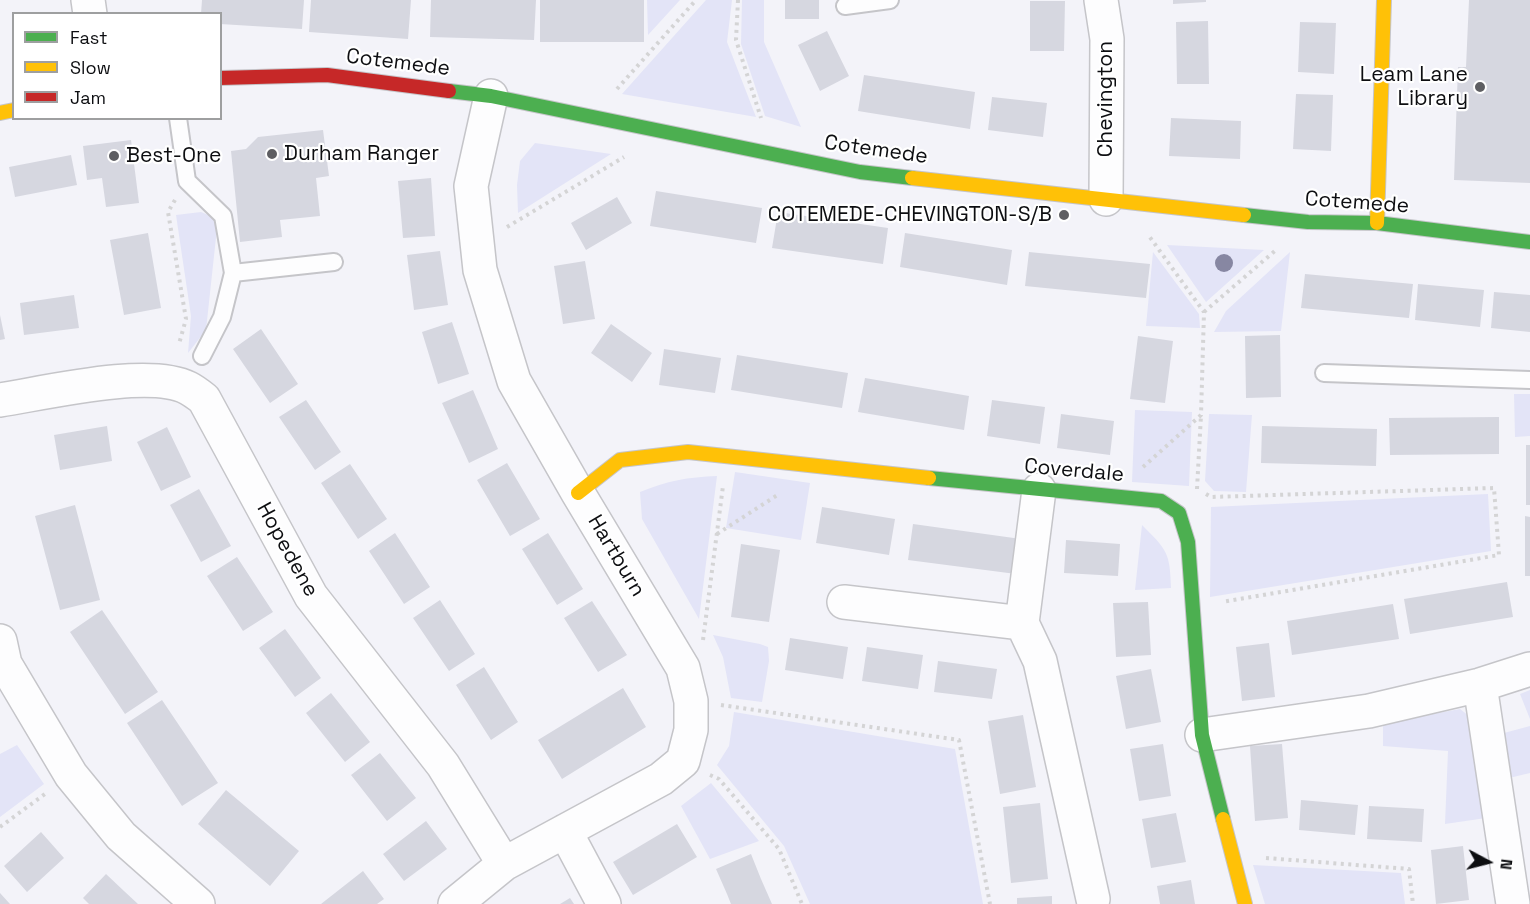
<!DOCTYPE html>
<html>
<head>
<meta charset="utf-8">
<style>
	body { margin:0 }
	#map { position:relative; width:1530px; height:904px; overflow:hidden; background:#f3f3f9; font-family:"Space Grotesk",sans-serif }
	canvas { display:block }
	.legend { position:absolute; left:12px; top:12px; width:210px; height:108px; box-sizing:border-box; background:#fff; border:2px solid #9e9fa0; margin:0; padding:8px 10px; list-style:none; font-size:18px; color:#0d0e11 }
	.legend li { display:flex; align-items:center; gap:12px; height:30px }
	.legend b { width:30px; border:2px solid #9e9fa0 }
	.north { position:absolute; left:1458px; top:832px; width:60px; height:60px; -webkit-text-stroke:4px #fff; paint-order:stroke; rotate:97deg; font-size:16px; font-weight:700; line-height:24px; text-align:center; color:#0d0e11 }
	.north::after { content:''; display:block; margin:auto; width:21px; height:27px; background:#0d0e11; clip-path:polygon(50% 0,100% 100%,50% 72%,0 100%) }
</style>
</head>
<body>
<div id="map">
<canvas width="1530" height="904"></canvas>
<ul class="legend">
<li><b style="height:8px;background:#4caf50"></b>Fast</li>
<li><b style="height:8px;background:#ffc107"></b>Slow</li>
<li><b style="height:8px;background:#c62828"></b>Jam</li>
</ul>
<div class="north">N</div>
</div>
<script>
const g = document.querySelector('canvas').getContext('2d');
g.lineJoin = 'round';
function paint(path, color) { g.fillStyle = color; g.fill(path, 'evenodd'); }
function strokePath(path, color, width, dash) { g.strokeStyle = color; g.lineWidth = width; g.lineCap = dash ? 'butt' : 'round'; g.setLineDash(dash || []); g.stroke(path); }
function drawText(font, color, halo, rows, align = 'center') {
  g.font = font + ' "Space Grotesk",sans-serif'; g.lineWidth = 4.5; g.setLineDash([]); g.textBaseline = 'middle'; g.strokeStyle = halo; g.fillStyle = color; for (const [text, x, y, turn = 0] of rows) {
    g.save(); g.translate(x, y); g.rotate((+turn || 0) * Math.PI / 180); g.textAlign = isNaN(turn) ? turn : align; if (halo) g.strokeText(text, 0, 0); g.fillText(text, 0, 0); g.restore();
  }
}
paint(new Path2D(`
	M647 0H680L648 35Z
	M706 0H732L727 42 756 117 622 94Z
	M742 0H764V42L801 127 765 116 741 44Z
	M535 143 611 154 518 213 517 185 520 161Z
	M201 212 218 219 206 330 188 353 191 316 176 215Z
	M1167 245 1264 250 1206 302Z
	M1153 252 1199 314 1200 328 1146 326Z
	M1290 252 1281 331 1214 332 1226 311Z
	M1514 394H1530V436L1515 437Z
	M1135 410 1192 412 1189 486 1132 482Z
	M1209 414 1252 415 1246 492 1214 491 1205 481Z
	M735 472 810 483 801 540 726 528Z
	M717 476 699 619 642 519 640 492C667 481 688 477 717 476Z
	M1488 494 1491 551 1210 597 1211 507Z
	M1142 525C1167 550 1170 552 1171 588L1135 590Z
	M713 635 760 644 768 647 769 661 762 702 731 698 723 657Z
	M1530 690V719L1520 694Z
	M1460 709 1474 720 1486 818 1445 824 1448 751 1383 746V723Z
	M734 712 955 749 983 904H810L784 846 717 765 729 746Z
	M1530 726V773L1509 778 1504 733Z
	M17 745 44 784 0 817V754Z
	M711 783 759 841 710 859 681 806Z
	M1253 865 1401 873 1405 904H1265Z`), '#e3e4f7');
paint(new Path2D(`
	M202 0H304L302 29 220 24V14H201Z
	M311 0H411L408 39 309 32Z
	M431 0H536L534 40 430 37Z
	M540 0H644V42H540Z
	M785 0H819V19H785Z
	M1173 0H1206V2L1173 4Z
	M1469 0H1530V183L1454 180 1458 67H1466Z
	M1030 1H1065L1064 51H1030Z
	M1208 21 1209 84H1177L1176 22Z
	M1300 22 1336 23 1334 74 1298 72Z
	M827 31 849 76 820 91 798 45Z
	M864 75 975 92 970 129 858 111Z
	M1296 94 1333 95 1331 151 1293 149Z
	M992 97 1047 103 1043 137 988 130Z
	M1171 118 1241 121 1240 159 1169 156Z
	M323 130 329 176 316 178 320 216 280 220 282 237 240 242 231 151 246 149 258 137Z
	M131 140 139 203 106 207 102 178 87 180 83 146Z
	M71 155 77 185 15 197 9 167Z
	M431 178 435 236 403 238 398 181Z
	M656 191 762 208 756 243 650 226Z
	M617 197 632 223 586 250 571 223Z
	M778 212 888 228 883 264 772 248Z
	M148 233 161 308 124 315 110 240Z
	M905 233 1012 250 1007 285 900 267Z
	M440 251 448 305 414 310 407 255Z
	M1029 252 1150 264 1146 298 1025 286Z
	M585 261 595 319 563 324 554 266Z
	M1305 274 1413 284 1409 318 1301 308Z
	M1418 284 1484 290 1480 327 1415 320Z
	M1494 292 1530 295V332L1491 328Z
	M74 295 79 328 24 335 20 303Z
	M0 315 5 339 0 340Z
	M452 322 469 374 438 384 422 332Z
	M611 324 652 353 632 382 591 353Z
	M261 329 298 384 270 403 233 349Z
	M1280 335 1281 397 1246 398 1245 336Z
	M1138 336 1173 341 1165 403 1130 399Z
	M664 349 721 358 715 393 659 385Z
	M737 355 848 373 842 408 731 390Z
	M865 378 969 396 964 430 858 412Z
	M473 390 498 449 469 463 442 403Z
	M306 400 341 452 315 470 279 417Z
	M992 400 1045 407 1040 444 987 436Z
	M1061 414 1114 421 1110 455 1057 448Z
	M1499 417V454L1390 455 1389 418Z
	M107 426 112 461 60 470 54 435Z
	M1262 426 1377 429 1376 466 1261 463Z
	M167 427 191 477 161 491 137 442Z
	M1526 445H1530V505H1526Z
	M507 463 540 519 510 536 477 480Z
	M350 464 387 519 358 539 321 483Z
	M199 489 231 546 201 562 170 505Z
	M75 505 100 600 60 610 35 516Z
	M822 507 895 519 889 555 816 543Z
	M1525 516 1530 517V576H1525Z
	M913 524 1021 539 1016 574 908 560Z
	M395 533 430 587 404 604 369 551Z
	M548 533 583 589 557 605 522 549Z
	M1066 540 1120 544 1118 576 1064 573Z
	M741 544 780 550 769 622 731 617Z
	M237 557 273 612 243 631 207 576Z
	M1507 582 1513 617 1410 634 1404 599Z
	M440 600 475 654 449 671 413 618Z
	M592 601 627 655 598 672 564 618Z
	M1148 602 1151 655 1116 657 1113 603Z
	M1393 604 1399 639 1292 655 1287 621Z
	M102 610 158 692 125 714 70 632Z
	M285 629 321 678 295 697 259 648Z
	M790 638 848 647 843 679 785 670Z
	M1269 643 1275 697 1242 701 1236 647Z
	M867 647 923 655 918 689 862 681Z
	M938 661 997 669 992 699 934 692Z
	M484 667 518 722 491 740 456 685Z
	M1151 669 1161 722 1126 729 1116 676Z
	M623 688 646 727 562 779 538 740Z
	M331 693 370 742 345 762 306 713Z
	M162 700 218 783 182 806 127 723Z
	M1023 715 1036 787 1000 794 988 721Z
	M1163 744 1171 796 1139 801 1130 749Z
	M1282 744 1288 818 1255 821 1250 746Z
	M380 753 416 798 387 821 351 775Z
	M226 790 299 851 270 886 198 824Z
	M1301 800 1358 805 1355 835 1299 830Z
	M1040 803 1048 879 1011 883 1003 807Z
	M1369 806 1424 809 1422 842 1367 839Z
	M1176 813 1186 862 1151 868 1142 819Z
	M426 821 447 849 404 881 383 854Z
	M677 824 697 857 633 895 613 862Z
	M41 832 64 858 27 892 4 866Z
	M1463 846 1469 900 1436 904 1431 850Z
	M751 854 761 879 772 904H731L727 894 716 869Z
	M363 871 384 899 377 904H321Z
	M106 874 124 891 138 904H89L83 898Z
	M1191 880 1195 904H1160L1157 886Z
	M0 893 10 904H0Z
	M1052 896V904H1017V898Z
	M570 898 574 904H560Z`), '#d6d7e0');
const lane = new Path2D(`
	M845 6 890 0
	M178 118 187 181 223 216 233 273 222 317 202 356
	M233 273 334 262
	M1324 373 1530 380`);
const street = new Path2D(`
	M88 0 90 14
	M1101 0 1107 39 1106 199
	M0 400C45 393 149 368 188 388 194 391 199 395 204 399L311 596 443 765 504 864
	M844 602 1022 623 1039 490
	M1022 623 1040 661 1093 899
	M0 641 5 664 71 775 121 836 198 904
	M1480 685 1513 904
	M1202 735 1369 711 1480 685 1530 669
	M565 831 604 904
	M455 904 504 864 661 779 683 761 691 730V701L683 668 578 493 514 381 480 270 471 186 491 96`);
const fast = new Path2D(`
	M449 91 491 96 860 172 912 178
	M1244 215 1308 222 1377 223 1530 242
	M929 478 1161 501 1179 513 1188 542 1202 735 1223 819`);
const slow = new Path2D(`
	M0 113 14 110
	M912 178 1244 215
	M1377 223 1384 0
	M578 493 620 460 688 452 929 478
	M1223 819 1245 904`);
const jam = new Path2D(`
	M220 78 327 75 449 91`);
strokePath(lane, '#c5c5c9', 20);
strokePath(street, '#c5c5c9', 36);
strokePath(fast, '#c5c5c9', 16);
strokePath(slow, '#c5c5c9', 16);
strokePath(jam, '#c5c5c9', 16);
strokePath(new Path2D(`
	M738 0 736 40 761 118
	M617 89 696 0
	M175 200 168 212 186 319 179 344
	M507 227 624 157
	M1204 312 1276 250
	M1143 467 1201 415 1204 312 1149 236
	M1197 489 1201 415
	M1206 494 1211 497 1494 488 1499 555 1222 602
	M717 534 779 494
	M703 640 723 486
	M721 705 959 740 990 904
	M710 775 719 779 779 849 802 904
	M0 827 45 794
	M1266 858 1409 869 1413 904`), '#d4d4d5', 4, [3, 4.5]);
strokePath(lane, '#fdfdfe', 16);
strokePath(street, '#fdfdfe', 33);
strokePath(fast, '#4caf50', 14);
strokePath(slow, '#ffc107', 14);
strokePath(jam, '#c62828', 14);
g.fillStyle = '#8787a2';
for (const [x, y] of [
	[1224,263]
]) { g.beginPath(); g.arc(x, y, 9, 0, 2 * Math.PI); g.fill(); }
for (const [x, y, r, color] of [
	[1480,87,6,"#5e5e62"],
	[272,154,6,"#5e5e62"],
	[114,156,6,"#5e5e62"],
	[1064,215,6,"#5e5e62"]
]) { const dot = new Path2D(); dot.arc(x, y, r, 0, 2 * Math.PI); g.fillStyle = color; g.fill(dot); strokePath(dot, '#fff', 2); }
drawText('21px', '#0d0e11', '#fff', [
	["Cotemede",398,63,7],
	["Chevington",1106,99,-90],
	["Cotemede",876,150,8],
	["Cotemede",1357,203,4],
	["Coverdale",1074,471,5],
	["Hopedene",287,550,61],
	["Hartburn",616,556,59]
]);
drawText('21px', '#0d0e11', '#fff', [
	["Leam Lane",1468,75],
	["Library",1468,99],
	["Durham Ranger",284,154,"left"],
	["Best-One",126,156,"left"],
	["COTEMEDE-CHEVINGTON-S/B",1052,215]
], 'right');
</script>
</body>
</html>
